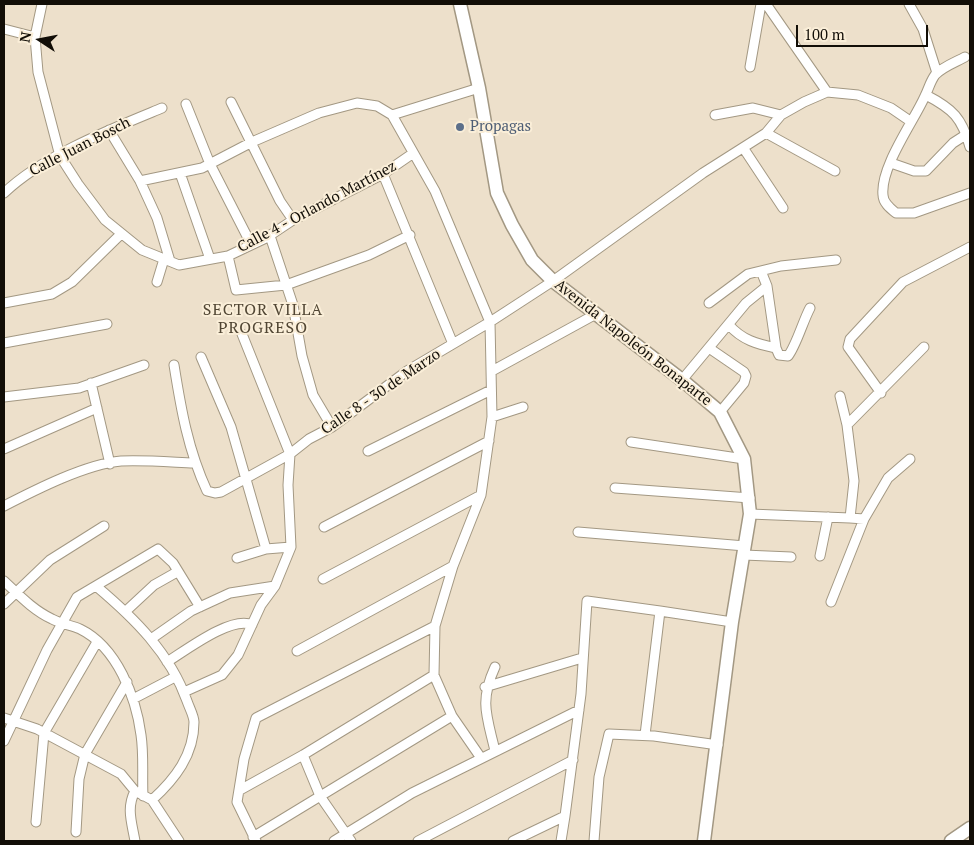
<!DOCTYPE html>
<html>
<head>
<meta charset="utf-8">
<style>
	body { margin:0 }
	#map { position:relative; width:974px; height:845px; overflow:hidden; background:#ede0cb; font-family:"PT Serif",serif }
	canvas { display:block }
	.frame { position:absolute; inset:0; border:5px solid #120e07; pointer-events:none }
	.north { position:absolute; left:15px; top:15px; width:50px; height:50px; -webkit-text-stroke:4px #faeed8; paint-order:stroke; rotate:281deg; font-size:14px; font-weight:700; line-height:20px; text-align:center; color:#120e07 }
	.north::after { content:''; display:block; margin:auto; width:18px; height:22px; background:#120e07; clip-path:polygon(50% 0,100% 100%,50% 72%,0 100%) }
	.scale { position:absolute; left:796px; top:25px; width:132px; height:22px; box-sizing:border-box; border:2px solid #120e07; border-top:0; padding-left:6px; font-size:15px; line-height:18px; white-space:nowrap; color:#120e07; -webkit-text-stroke:4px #faeed8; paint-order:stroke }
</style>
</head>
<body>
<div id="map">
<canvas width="974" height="845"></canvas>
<div class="frame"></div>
<div class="north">N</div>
<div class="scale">100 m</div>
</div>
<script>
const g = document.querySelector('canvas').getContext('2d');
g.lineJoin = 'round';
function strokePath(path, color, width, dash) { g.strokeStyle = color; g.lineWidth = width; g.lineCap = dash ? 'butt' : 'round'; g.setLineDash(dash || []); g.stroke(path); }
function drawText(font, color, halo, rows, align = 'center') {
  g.font = font + ' "PT Serif",serif'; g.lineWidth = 4; g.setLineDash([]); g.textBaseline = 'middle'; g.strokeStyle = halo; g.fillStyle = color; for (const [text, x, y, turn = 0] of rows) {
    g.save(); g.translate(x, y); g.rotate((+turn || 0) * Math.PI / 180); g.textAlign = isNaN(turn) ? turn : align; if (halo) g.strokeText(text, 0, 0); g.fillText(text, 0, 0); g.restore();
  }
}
const street = new Path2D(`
	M42 4 35 37 38 72 60 156 78 184 105 220 142 250 179 265 228 256 266 238 293 220 383 174 412 154
	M766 4 827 92
	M909 4 923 29 937 73
	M4 29 35 37
	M965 57C956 62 942 67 935 75 930 82 929 88 925 96 914 121 880 167 883 195 883 203 891 209 896 213H914L970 193
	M750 67 761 4
	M926 95C953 109 962 118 970 147
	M231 102 280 201 293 220
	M186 104 210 164 251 244
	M392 115 479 88
	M715 115 753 108 781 115
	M109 130 140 181 157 218 170 261
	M766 133 835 171
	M744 149 783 208
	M891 163 914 171H926L953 143 967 134
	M180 173 210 259
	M383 174 453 344
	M140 181 202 168 252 142 319 113 357 103 377 106 392 115 435 191 490 322 492 417 481 495 453 566 435 626 434 675 452 716 481 758
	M4 193C44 155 111 129 162 108
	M270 236 293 305 302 356 313 395 332 427
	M228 256 236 290 286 285 369 255 410 235
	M157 282 164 259
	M767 286 776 348 779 355 788 356C796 346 803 321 810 308
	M4 303 52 294 72 282 121 234
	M709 303 748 274 781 266 836 260
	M729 325C742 340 757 344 776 348
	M4 343 107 324
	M709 348 744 372 746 376 744 383 720 412
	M201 357 231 427 266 549
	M174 365C181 409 188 450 207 491L215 493 221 492 290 454 309 439 332 427 407 371 490 322 553 281 703 173 766 133 781 115 804 102 827 92 858 95 891 108 910 121
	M492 371 596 314
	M682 380 746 303 767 286 761 271
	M91 383 110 464
	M881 393 848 347 850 339 903 282 970 247
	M840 396 847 425
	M4 397 79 388 144 365
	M492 417 523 407
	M631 442 744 459
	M4 449 97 408
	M368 451 491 390
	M615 488 750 498
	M4 506C35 490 86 464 121 461 145 460 170 462 194 463
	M750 514 850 518 854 481 847 425 924 347
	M850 518 864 519 888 478 910 459
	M324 527 489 441
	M578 532 745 546
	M744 555 791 557
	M820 556 828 517
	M237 558 266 549 291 547
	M323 579 481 495
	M4 581C19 595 33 610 52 619 61 624 71 625 80 629 117 647 136 697 141 735 144 755 142 776 143 796
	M96 586C134 618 170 653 187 701 189 707 194 716 194 722 194 755 175 779 152 800
	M831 602 864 519
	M4 604 50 560 104 526
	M126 611 154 585 177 572
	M151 639 191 611 230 593 275 586
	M297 651 453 566
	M167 662C185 651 232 615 252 625
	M485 687 582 658
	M184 692 222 675 238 655 261 605 275 586 291 547 288 485 290 454 242 334
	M133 699 175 677
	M4 718 37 729 121 774 135 791 152 800 179 841
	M645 735 660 611 732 622
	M4 741 47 650 77 597 158 549 173 563 200 607
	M495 751C487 716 479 702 495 667
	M303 755 320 796 351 841
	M240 790 303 755 434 675
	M135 791C126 808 132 823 135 841
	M36 822 44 733 97 642
	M76 832 79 779 85 754 127 682
	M253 837 452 716
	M256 841 237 802 244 759 256 718 435 626
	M334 841 412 793 579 710
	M418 841 573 760
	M513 841 565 816 581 694 587 601 660 611
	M561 841 565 816
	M594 841 599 777 609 734 654 736 718 745`);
const secondary = new Path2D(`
	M460 4 479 88 497 193 512 225 532 260 553 281 682 380 720 412 744 459 750 514 732 622 704 841
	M951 841 970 828`);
strokePath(street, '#a39883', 11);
strokePath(secondary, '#a39883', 15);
strokePath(street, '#fff', 9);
strokePath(secondary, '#fff', 12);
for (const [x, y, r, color] of [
	[460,127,5,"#5c6f8a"]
]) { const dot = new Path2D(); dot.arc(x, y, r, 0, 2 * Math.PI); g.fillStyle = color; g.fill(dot); strokePath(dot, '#faeed8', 2); }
drawText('15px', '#4e5e75', '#faeed8', [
	["Propagas",470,127]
], 'left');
drawText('15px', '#120e07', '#faeed8', [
	["Calle Juan Bosch",80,147,-27],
	["Calle 4 - Orlando Martínez",317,207,-28],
	["Avenida Napoleón Bonaparte",633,343,38],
	["Calle 8 - 30 de Marzo",381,392,-34]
]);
g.letterSpacing = '1px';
drawText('16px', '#514634', '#faeed8', [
	["SECTOR VILLA",263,310],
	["PROGRESO",263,328]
]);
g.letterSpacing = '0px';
</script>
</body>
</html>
